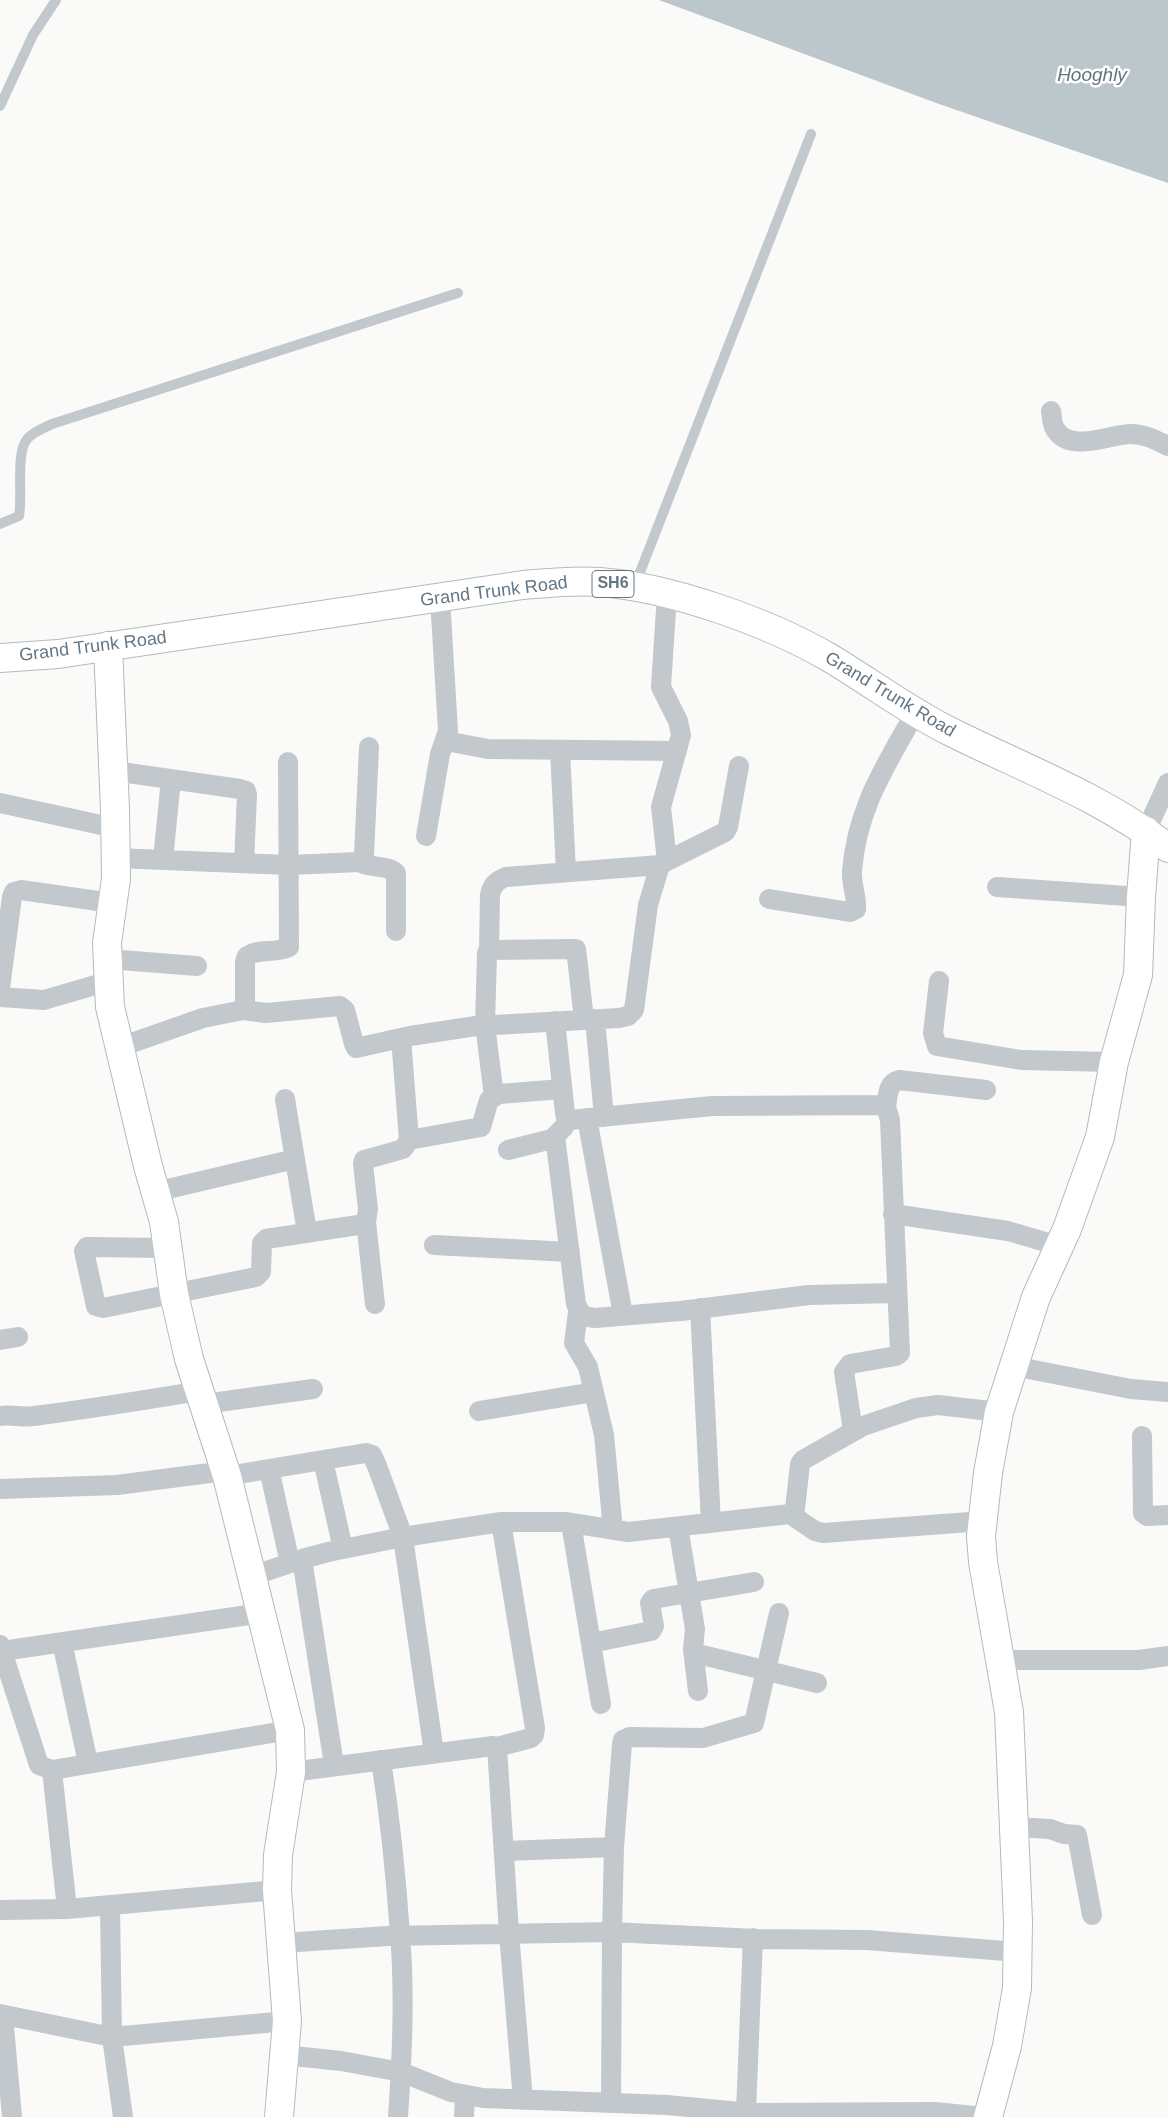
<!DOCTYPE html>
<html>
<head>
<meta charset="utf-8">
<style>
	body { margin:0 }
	canvas { display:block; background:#fafaf8 }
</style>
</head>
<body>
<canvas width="1168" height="2117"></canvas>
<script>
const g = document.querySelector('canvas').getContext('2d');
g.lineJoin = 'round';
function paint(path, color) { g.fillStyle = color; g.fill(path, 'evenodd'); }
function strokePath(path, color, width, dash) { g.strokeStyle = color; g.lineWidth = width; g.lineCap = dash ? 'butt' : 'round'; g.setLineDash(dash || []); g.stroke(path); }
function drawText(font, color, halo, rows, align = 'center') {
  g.font = font + ' Helvetica,sans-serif'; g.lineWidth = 5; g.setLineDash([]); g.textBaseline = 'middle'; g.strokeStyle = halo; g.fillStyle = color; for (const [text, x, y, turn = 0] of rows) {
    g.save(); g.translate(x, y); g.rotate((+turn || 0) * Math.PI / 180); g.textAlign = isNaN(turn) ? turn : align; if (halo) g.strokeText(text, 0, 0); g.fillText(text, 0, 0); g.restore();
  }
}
paint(new Path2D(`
	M659 0H1168V183L939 104Z`), '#bbc7cb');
const secondary = new Path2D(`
	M108 646 115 810 116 879 107 943 110 1007 148 1166 164 1222 174 1294 189 1359 227 1476 290 1730 291 1772 278 1855 277 1890 287 2021 279 2117
	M988 2117 1007 2046 1017 1988 1018 1921 1009 1712 983 1562 981 1536 988 1473 999 1412 1036 1297 1067 1229 1100 1137 1114 1062 1138 975 1141 897 1146 831`);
const primary = new Path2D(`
	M0 658 58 654 523 585C548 583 574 580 599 582 670 587 768 622 830 658 870 682 907 710 949 731 1023 768 1102 797 1168 848`);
strokePath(secondary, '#b3babf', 30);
strokePath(primary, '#b5babe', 30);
strokePath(new Path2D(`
	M0 106 33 35 56 0
	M0 524 19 516C23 496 15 451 28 438 35 431 44 428 52 424L458 293
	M635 585 811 134`), '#c3c8cc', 10);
strokePath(new Path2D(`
	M1051 411C1052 416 1052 423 1054 427 1068 455 1109 434 1131 434 1145 434 1156 440 1168 446
	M446 741 488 749 677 751
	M560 750 566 872
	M114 771 240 789 246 791 247 795 244 863
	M0 803 115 828
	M1146 831 1168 783
	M426 836 440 754 448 731 440 598
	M115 858 289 865 360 862 364 856 369 747
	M163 860 171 779
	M667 861 725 832 728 827 739 766
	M360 862C371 869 387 864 396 873V931
	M997 887 1141 897
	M769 899 850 912 856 909C857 896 851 884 852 871 857 808 885 767 915 713
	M489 950 490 895C492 885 496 881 506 877L660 865 667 861 661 807 681 735 678 721 661 687 667 594
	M108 959 197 966
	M939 981 933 1033 937 1046 1021 1060 1114 1062
	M0 988 12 897 14 892 21 890 112 903
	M0 997 44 1000 109 981
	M243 1010 266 1013 340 1006 345 1010 354 1044 356 1048 410 1036 476 1026 619 1018 628 1016 634 1010 648 905 660 865
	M595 1019 604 1117
	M555 1021 565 1113 566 1118 570 1120 712 1106 881 1105 886 1107 890 1120 900 1353 896 1356 850 1364 844 1372 853 1431
	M120 1047 203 1018 243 1010 245 1007V962L247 956C259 948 276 954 289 947L288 762
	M494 1096 485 1025 487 953 489 950 576 949 584 1019
	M285 1099 307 1232
	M886 1107C888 1097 887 1083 899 1080L986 1090
	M587 1118 623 1315
	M555 1136 576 1304 582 1316 595 1318 681 1311 809 1295 897 1293
	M409 1140 481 1127 489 1100 499 1094 562 1089
	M508 1150 552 1139 564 1127
	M155 1192 295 1159
	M893 1214 1008 1231 1059 1246
	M366 1222 375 1304
	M434 1245 570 1252
	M168 1248 87 1247 84 1251 96 1306 103 1308 256 1277 261 1272 262 1243 266 1239 358 1225 366 1222 368 1209 363 1164 364 1160 403 1149 409 1140 401 1038
	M700 1308 711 1523
	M578 1312 574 1343 588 1367 604 1435 613 1530
	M0 1340 18 1337
	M1013 1366 1131 1389 1168 1392
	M204 1404 313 1389
	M479 1411 594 1392
	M0 1416C12 1414 22 1418 34 1416 90 1409 145 1400 200 1391
	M1142 1436 1143 1513 1147 1516 1168 1515
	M323 1460 366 1453 372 1455 377 1466 403 1537 434 1753
	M269 1469 290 1563
	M227 1476 323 1460 343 1549
	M0 1489 117 1485 225 1471
	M790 1514 815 1531 823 1533 983 1521
	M571 1523 601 1704
	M678 1527 695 1629 693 1649 698 1691
	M302 1559 334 1765
	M252 1576 302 1559 328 1552 403 1537 501 1522H565L628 1532 790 1514 795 1509 800 1464 803 1460 863 1426 916 1408 938 1405 999 1412
	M62 1642 88 1763
	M591 1643 651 1631 654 1626 650 1603 653 1599 754 1582
	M0 1645 39 1765 52 1770 290 1730
	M2 1651 262 1613
	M694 1653 817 1683
	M1001 1660H1139L1168 1656
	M497 1747 531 1738 534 1735 535 1728 501 1522
	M381 1760C390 1818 396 1876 400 1934 405 1995 402 2057 398 2117
	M52 1770 67 1909
	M291 1772 493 1746 497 1747 509 1933 523 2100
	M1014 1827 1050 1829 1064 1834 1077 1835 1092 1915
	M505 1851 614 1847
	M110 1906 112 2037 123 2117
	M0 1910 67 1909 277 1890
	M282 1943 388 1936 612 1932 756 1939 867 1940 1018 1952
	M0 2014 112 2037 287 2021
	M3 2015 12 2117
	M284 2055 341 2061 401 2072 451 2092 483 2098 667 2105 750 2113 935 2112 984 2117
	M611 2103 612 1932 614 1847 622 1744 623 1740 630 1737 703 1738 754 1723 779 1613
	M746 2112 753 1938
	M464 2117 465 2095`), '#c3c8cc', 20);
strokePath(secondary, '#fff', 28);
strokePath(primary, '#fff', 28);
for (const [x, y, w] of [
	[613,584,42]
]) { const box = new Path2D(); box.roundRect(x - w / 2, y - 13.5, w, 27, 4); g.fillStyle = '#fff'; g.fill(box); strokePath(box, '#657683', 1); }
drawText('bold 16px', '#657683', null, [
	["SH6",613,584]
]);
drawText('18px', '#657683', '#fff', [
	["Grand Trunk Road",494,592,-7],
	["Grand Trunk Road",93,647,-7],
	["Grand Trunk Road",890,695,31]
]);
drawText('italic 19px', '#60757c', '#fff', [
	["Hooghly",1092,76]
]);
</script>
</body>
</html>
